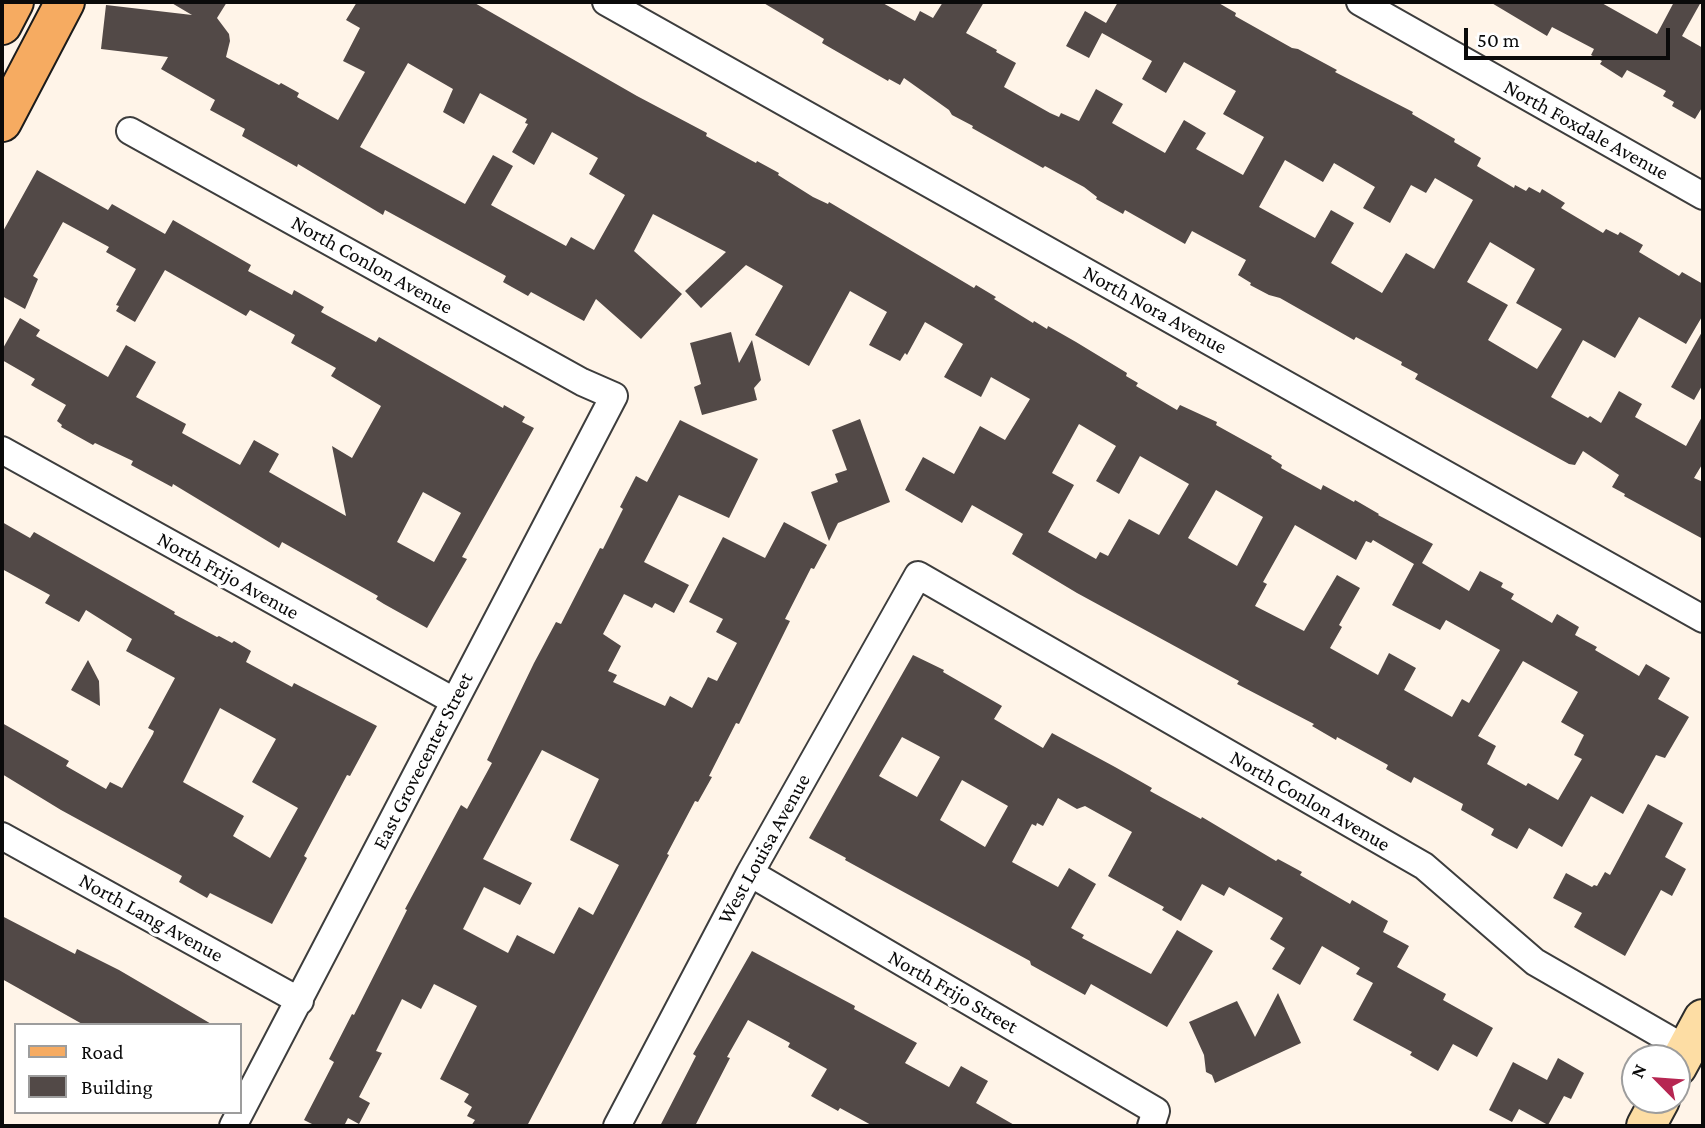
<!DOCTYPE html>
<html>
<head>
<meta charset="utf-8">
<style>
	body { margin:0 }
	#map { position:relative; width:1705px; height:1128px; overflow:hidden; background:#fff4e8; font-family:"Crimson Pro",serif }
	canvas { display:block }
	.frame { position:absolute; inset:0; border:4px solid #0a0a0a; pointer-events:none }
	.legend { position:absolute; left:14px; top:1023px; width:228px; height:91px; box-sizing:border-box; background:#fff; border:2px solid #9d9d9d; margin:0; padding:9px 12px; list-style:none; font-size:21px; color:#0a0a0a }
	.legend li { display:flex; align-items:center; gap:14px; height:35px }
	.legend b { width:35px; border:2px solid #9d9d9d }
	.north { position:absolute; left:1621px; top:1044px; width:70px; height:70px; box-sizing:border-box; background:#fff; border:2px solid #9d9d9d; border-radius:50%; rotate:295deg; font-size:19px; font-weight:700; line-height:28px; text-align:center; color:#0a0a0a }
	.north::after { content:''; display:block; margin:auto; width:24px; height:32px; background:#b62652; clip-path:polygon(50% 0,100% 100%,50% 72%,0 100%) }
	.scale { position:absolute; left:1464px; top:28px; width:206px; height:32px; box-sizing:border-box; border:4px solid #0a0a0a; border-top:0; padding-left:9px; font-size:21px; line-height:24px; white-space:nowrap; color:#0a0a0a; -webkit-text-stroke:5px #fff; paint-order:stroke }
</style>
</head>
<body>
<div id="map">
<canvas width="1705" height="1128"></canvas>
<div class="frame"></div>
<ul class="legend">
<li><b style="height:9px;background:#f6ab61"></b>Road</li>
<li><b style="height:19px;background:#524947"></b>Building</li>
</ul>
<div class="north">N</div>
<div class="scale">50 m</div>
</div>
<script>
const g = document.querySelector('canvas').getContext('2d');
g.lineJoin = 'round';
function paint(path, color) { g.fillStyle = color; g.fill(path, 'evenodd'); }
function strokePath(path, color, width, dash) { g.strokeStyle = color; g.lineWidth = width; g.lineCap = dash ? 'butt' : 'round'; g.setLineDash(dash || []); g.stroke(path); }
function drawText(font, color, halo, rows, align = 'center') {
  g.font = font + ' "Crimson Pro",serif'; g.lineWidth = 7; g.setLineDash([]); g.textBaseline = 'middle'; g.strokeStyle = halo; g.fillStyle = color; for (const [text, x, y, turn = 0] of rows) {
    g.save(); g.translate(x, y); g.rotate((+turn || 0) * Math.PI / 180); g.textAlign = isNaN(turn) ? turn : align; if (halo) g.strokeText(text, 0, 0); g.fillText(text, 0, 0); g.restore();
  }
}
paint(new Path2D(`
	M170 2H227L217 18 229 34 230 41 226 57 279 85 281 83 299 93 297 97 338 120 365 72 343 61 360 28 346 20 357 2H473L637 96 707 133 706 136 756 163 757 161 779 173 778 175 813 197 828 204 829 202 974 288 976 285 996 297 994 299 1033 323 1034 321 1047 329 1048 326 1076 342 1127 373 1126 376 1138 383 1136 386 1177 410 1180 405 1217 422 1216 425 1272 456 1271 458 1282 465 1281 468 1321 490 1323 485 1354 502 1355 500 1379 514 1378 515 1433 544 1422 563 1469 591 1480 571 1503 583 1501 587 1514 594 1511 599 1552 623 1557 614 1579 627 1575 635 1597 647 1595 650 1639 676 1646 664 1670 678 1658 699 1689 717 1665 758 1656 755 1623 814 1591 796 1562 847 1529 828 1517 849 1491 835 1494 829 1461 810 1463 804 1414 777 1411 783 1386 769 1388 765 1337 737 1336 740 1312 726 1314 724 1237 684 1239 681 1077 593 1012 554 1023 534 972 505 962 523 905 490 923 457 954 474 980 426 1005 440 1030 399 991 377 981 397 944 377 963 344 925 322 907 355 905 353 900 361 869 345 887 312 850 291 809 366 755 335 783 286 746 265 701 308 685 291 726 252 653 214 634 251 682 294 641 339 596 299 584 321 531 292 528 296 503 282 506 276 385 210 383 215 298 164 297 167 242 136 245 129 210 110 215 100 161 69 168 57 101 49 106 5 192 15ZM408 63 453 89 443 112 464 124 480 93 527 119 525 123 528 124 512 152 534 165 552 132 598 158 589 174 625 195 594 250 571 237 566 246 491 205 513 166 493 155 465 204 360 147ZM1079 424 1116 446 1096 481 1119 494 1140 456 1189 484 1159 535 1129 519 1108 556 1100 552 1096 559 1048 532 1074 485 1052 473ZM1216 490 1263 517 1237 566 1188 538ZM1295 525 1356 560 1366 541 1371 543 1373 540 1414 564 1392 605 1440 630 1446 620 1500 650 1469 703 1462 699 1452 717 1404 690 1416 668 1389 653 1378 675 1330 648 1342 627 1339 625 1360 588 1337 575 1304 631 1255 606 1267 584 1263 582ZM1523 661 1578 692 1561 722 1584 735 1574 755 1582 759 1558 800 1528 783 1526 786 1487 764 1496 746 1478 736Z
	M762 2H881L915 21 920 11 933 18 943 2H984L966 33 997 50 996 52 1016 63 1004 87 1050 113 1059 117 1061 113 1079 121 1096 89 1123 104 1112 123 1165 153 1184 120 1206 133 1196 149 1243 175 1264 137 1223 114 1236 91 1184 62 1166 93 1142 79 1152 61 1102 33 1089 58 1066 46 1085 11 1106 23 1118 2H1217L1236 13 1235 16 1292 48 1298 49 1337 70 1335 72 1413 112 1412 114 1455 139 1454 142 1481 158 1477 166 1514 188 1515 185 1526 191 1529 187 1540 193 1542 189 1565 203 1561 208 1603 233 1606 229 1618 235 1620 232 1643 245 1639 252 1679 276 1682 272 1703 284V315L1686 344 1639 317 1615 358 1583 340 1551 397 1588 418 1590 416 1601 423 1619 391 1642 404 1635 417 1686 446 1703 415V463L1694 478 1703 482V539L1624 496 1625 494 1612 487 1619 475 1583 451 1575 465 1569 464 1415 379 1418 374 1401 365 1402 362 1356 337 1354 340 1280 298 1269 295 1250 285 1251 283 1238 275 1246 260 1192 231 1185 244 1125 210 1123 214 1096 199 1097 197 1084 187 1045 166 1043 168 972 128 973 126 952 115 949 110 904 78 900 85 889 79 888 81 822 43 824 39ZM1285 160 1323 182 1334 163 1375 187 1363 208 1390 223 1411 185 1426 193 1435 178 1473 200 1434 269 1406 253 1382 293 1331 263 1354 223 1331 210 1315 238 1259 207ZM1490 242 1535 269 1516 303 1562 329 1537 369 1488 340 1508 305 1467 282Z
	M1490 2H1600L1657 34 1674 2H1701L1682 36 1703 48V106L1695 119 1672 106 1674 102 1663 96 1666 91 1627 70 1622 78 1600 64 1602 61 1591 55 1594 49 1552 27 1547 36Z
	M37 170 108 210 112 204 165 234 173 220 251 265 248 271 292 295 294 290 324 307 321 312 376 342 379 337 503 408 504 405 525 417 522 422 534 428 462 557 467 559 427 628 384 604 376 599 378 596 282 542 279 548 173 484 172 487 131 465 133 461 95 443 93 445 61 427 62 425 57 421 66 405 31 385 35 379 2 360V350L20 318 40 330 36 336 108 377 126 345 156 362 136 397 186 424 182 433 240 465 254 440 279 454 269 472 346 516 332 446 352 458 381 406 331 376 336 368 291 343 295 335 250 310 246 316 165 270 135 322 116 311 119 306 116 305 136 269 106 252 109 247 63 222 33 276 38 279 25 309 2 296V233ZM423 492 461 513 434 562 397 542Z
	M1703 330V384L1694 400 1671 387Z
	M731 332 739 363 752 340 761 380 754 388 757 400 702 415 694 387 701 384 690 343Z
	M860 419 890 502 838 523 829 541 811 492 838 482 835 474 847 470 832 430Z
	M680 420 758 459 729 518 679 495 644 562 689 585 674 613 655 603 652 608 624 594 603 634 621 646 608 671 617 675 613 682 665 706 670 696 692 708 708 677 717 681 737 643 716 632 723 619 689 602 723 537 765 558 784 522 827 545 814 569 811 568 785 619 790 621 739 724 736 723 709 776 712 777 698 802 695 801 667 854 669 855 527 1126H471L475 1120 467 1116 472 1107 464 1102 469 1094 440 1079 477 1006 434 984 421 1009 402 999 376 1051 382 1053 359 1097 370 1103 359 1124 348 1118 344 1126H316L304 1120 334 1062 329 1059 352 1014 354 1015 407 910 405 909 461 805 467 809 492 763 487 760 534 663 556 622 561 624 600 548 603 549 623 509 620 507 636 476 647 482ZM542 750 599 779 570 840 619 865 593 915 579 907 554 954 517 935 508 953 463 929 484 887 520 905 532 883 483 859Z
	M2 522 30 538 34 532 175 612 174 614 217 637 219 636 232 643 234 641 251 651 246 662 292 687 294 683 377 726 350 776 347 775 304 856 307 858 272 924 210 893 207 898 179 882 182 876 61 810 2 774V723L69 761 66 766 106 789 110 782 122 788 153 734 154 731 148 728 175 678 126 651 132 639 86 610 79 622 45 603 50 595 2 569ZM220 708 276 739 252 782 298 808 270 858 233 836 244 816 183 782Z
	M913 655 944 670 943 672 1002 706 994 719 1043 748 1052 733 1115 767 1152 788 1150 791 1201 819 1202 817 1276 861 1278 859 1302 872 1300 875 1350 904 1352 900 1388 921 1383 932 1409 946 1397 967 1446 994 1443 1000 1493 1028 1477 1057 1453 1044 1438 1071 1410 1055 1412 1052 1353 1020 1373 983 1356 974 1360 968 1322 946 1300 985 1272 969 1285 948 1270 939 1283 918 1229 887 1224 896 1202 884 1181 921 1162 910 1164 907 1108 876 1132 832 1085 806 1077 809 1058 798 1043 826 1037 823 1036 826 1032 824 1012 862 1058 887 1069 868 1096 884 1071 928 1084 935 1082 938 1151 974 1177 930 1213 951 1167 1027 1091 984 1085 995 1031 965 1030 961 845 860 846 858 809 838ZM902 737 940 757 917 797 879 776ZM962 780 1008 806 985 847 940 820Z
	M88 660 99 681 100 706 71 690Z
	M1648 804 1683 823 1665 857 1686 869 1672 896 1661 890 1625 956 1574 927 1582 913 1553 898 1566 873 1592 887 1594 885 1597 886 1605 872 1610 875Z
	M2 916 75 954 77 949 119 970 213 1025H84L2 979Z
	M752 951 855 1006 854 1009 917 1043 905 1063 949 1087 961 1066 988 1081 976 1103 1016 1126H873L840 1108 838 1111 811 1096 827 1069 788 1047 790 1043 748 1020 727 1057 730 1058 695 1126H660L696 1056 693 1054Z
	M1278 993 1301 1043 1215 1083 1212 1075 1206 1072 1204 1055 1189 1022 1237 1001 1255 1037Z
	M1558 1058 1584 1073 1571 1099 1564 1096 1548 1125 1519 1109 1512 1122 1489 1110 1513 1062 1547 1080Z`), '#524947');
const street = new Path2D(`
	M606 2 1703 619
	M1360 2 1703 196
	M130 131 582 382 614 396 233 1126
	M2 450 454 701
	M2 836 300 1001
	M750 873 1156 1111 1151 1126
	M617 1126 750 873 918 575 1424 866 1535 962 1686 1049`);
const secondary = new Path2D(`
	M1677 1067 1703 1019
	M1646 1126 1660 1100`);
const primary = new Path2D(`
	M2 25 14 2
	M2 122 65 2`);
strokePath(street, '#3d3d3d', 30);
strokePath(secondary, '#2c2c2c', 42);
strokePath(primary, '#1b1b1b', 42);
strokePath(street, '#fff', 26);
strokePath(secondary, '#fddda4', 38);
strokePath(primary, '#f6ab61', 38);
drawText('21px', '#0a0a0a', '#fff', [
	["North Foxdale Avenue",1586,130,29],
	["North Conlon Avenue",372,265,29],
	["North Nora Avenue",1155,310,29],
	["North Frijo Avenue",228,576,29],
	["East Grovecenter Street",423,761,-63],
	["North Conlon Avenue",1310,801,30],
	["West Louisa Avenue",764,849,-61],
	["North Lang Avenue",151,918,29],
	["North Frijo Street",953,992,30]
]);
</script>
</body>
</html>
